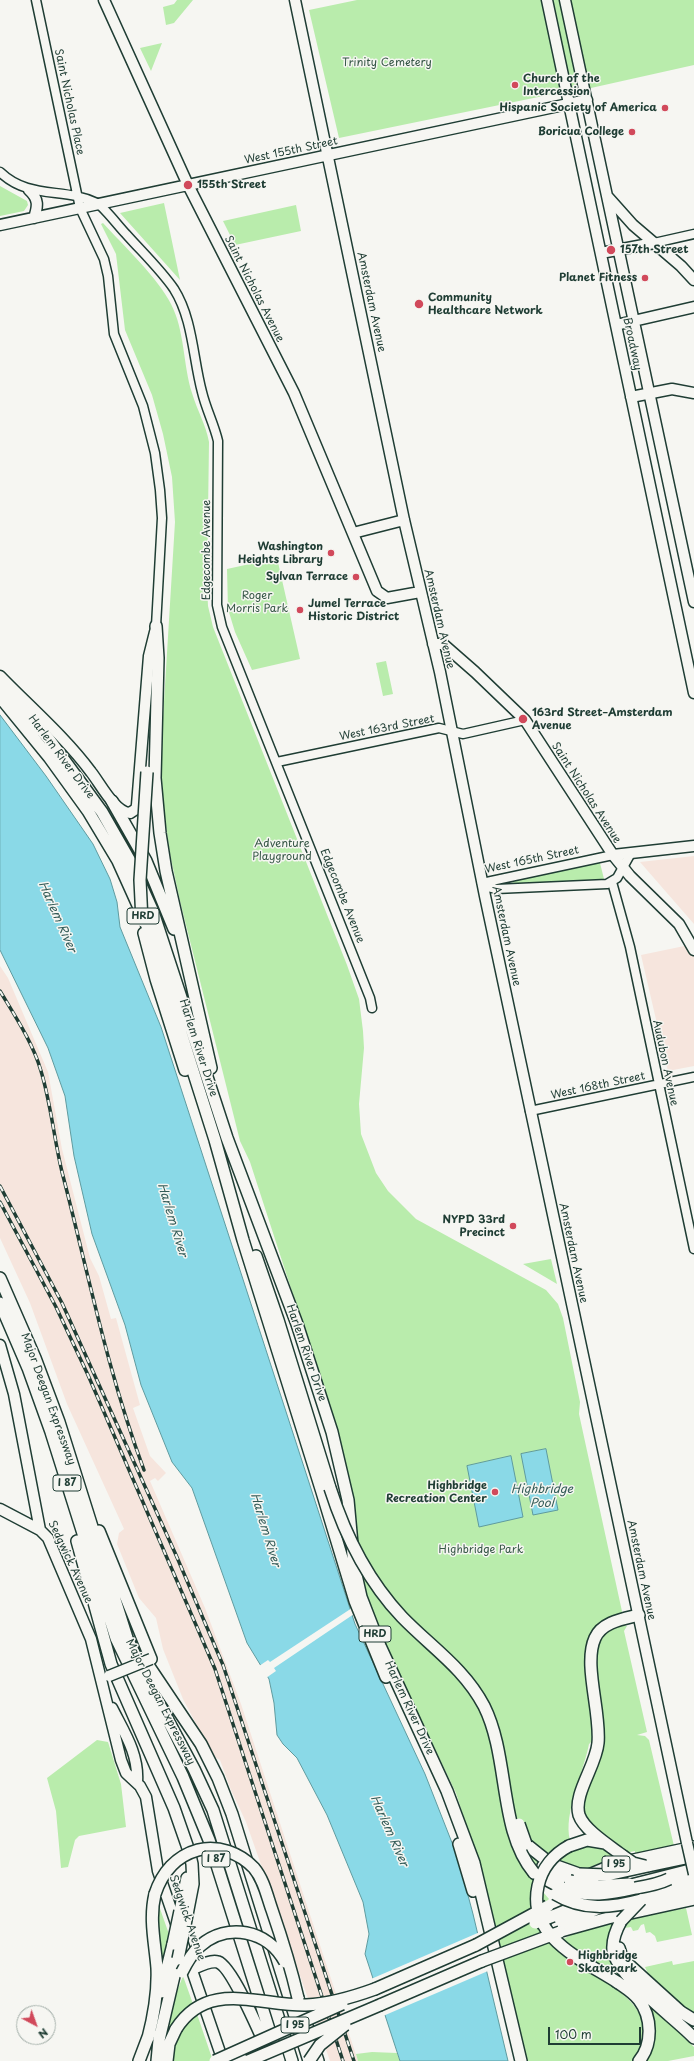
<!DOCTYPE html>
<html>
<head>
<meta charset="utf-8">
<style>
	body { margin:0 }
	#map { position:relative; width:694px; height:2061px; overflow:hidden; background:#f6f6f2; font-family:"Playpen Sans",sans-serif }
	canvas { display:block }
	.north { position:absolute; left:16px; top:2005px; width:40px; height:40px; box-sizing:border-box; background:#f6f6f2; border:1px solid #a0aca6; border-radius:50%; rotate:139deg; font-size:11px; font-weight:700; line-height:16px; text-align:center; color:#1f3d34 }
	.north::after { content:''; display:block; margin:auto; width:14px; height:18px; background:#d1495b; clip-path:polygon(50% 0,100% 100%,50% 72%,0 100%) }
	.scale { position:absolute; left:548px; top:2027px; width:93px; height:18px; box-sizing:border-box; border:2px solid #1f3d34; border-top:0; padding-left:5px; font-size:12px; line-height:14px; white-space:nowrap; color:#1f3d34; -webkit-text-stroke:3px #f6f6f2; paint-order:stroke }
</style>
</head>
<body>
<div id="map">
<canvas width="694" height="2061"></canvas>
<div class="north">N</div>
<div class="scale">100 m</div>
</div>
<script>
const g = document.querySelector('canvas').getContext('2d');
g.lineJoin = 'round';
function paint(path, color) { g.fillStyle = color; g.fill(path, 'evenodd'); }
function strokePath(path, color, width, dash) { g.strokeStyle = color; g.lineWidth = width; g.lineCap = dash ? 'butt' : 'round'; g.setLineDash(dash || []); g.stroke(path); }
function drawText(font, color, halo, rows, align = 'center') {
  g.font = font + ' "Playpen Sans",sans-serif'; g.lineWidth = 3; g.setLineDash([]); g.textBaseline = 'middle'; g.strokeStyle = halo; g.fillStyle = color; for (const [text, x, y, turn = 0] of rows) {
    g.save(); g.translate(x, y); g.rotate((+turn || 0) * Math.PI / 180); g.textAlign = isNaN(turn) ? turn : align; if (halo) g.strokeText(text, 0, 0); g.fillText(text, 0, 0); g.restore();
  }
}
paint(new Path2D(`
	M694 856V924L640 862Z
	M694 944V1066L668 1071 641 955Z
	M0 966 8 978 48 1072 62 1149 90 1258 99 1276 111 1319 116 1318 140 1405 133 1408 150 1456 166 1473 158 1481 155 1478 150 1481 205 1608 241 1704 358 2061H330L246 1822 231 1790 220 1760 213 1756 183 1699 163 1649 156 1618 139 1598 117 1544 119 1533 124 1529 67 1404 30 1303 0 1238Z`), '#f6e5dd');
paint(new Path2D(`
	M177 0H193L174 23 166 25 163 7 174 4Z
	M357 0H694V65L573 92 553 94 339 138 309 10Z
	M162 43 151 71 140 48Z
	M0 186 27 201 28 205 24 211 0 216Z
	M164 203 180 280 120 213Z
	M296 205 301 231 235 245 223 221Z
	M103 223C123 245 158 278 171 304 185 331 183 365 192 393 197 410 206 425 209 442L207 587 208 606 213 627 347 965 359 999 363 1031 364 1048 359 1104 361 1134 376 1173 388 1191 416 1219 546 1290 558 1304 563 1318 580 1402 579 1414 623 1616 592 1636 596 1738 589 1744C584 1771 563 1814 570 1840L602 1848 617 1858 600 1863 583 1870 547 1856 532 1879 549 1899 545 1903 561 1940 577 1932 616 1921 621 1977 613 1987C640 2005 657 2032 633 2061H527L478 1862 456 1793 379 1632 364 1591 359 1569 355 1509 345 1461 321 1381 250 1162 240 1141 180 901 170 854 163 804 161 751 175 522 172 477 163 434 152 395 125 330 116 254 101 224Z
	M277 558 300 659 252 670 235 632 228 609 227 569Z
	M386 661 393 694 383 696 376 663Z
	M600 863 604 879 518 885 514 884 512 882 514 880Z
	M551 1259 557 1284 523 1264Z
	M619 1625 627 1626 624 1631 647 1732 637 1735 645 1736 649 1740 674 1846 635 1853V1851L626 1853C613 1843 591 1831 584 1815 577 1797 596 1777 600 1760 603 1745 604 1728 602 1712 599 1682 579 1637 619 1625Z
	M97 1740 108 1742 121 1784 126 1827 79 1836 75 1840 68 1867 61 1868 56 1811 47 1778Z
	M158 1903 170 1937 163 1971 156 1923Z
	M686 1908 692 1935 657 1942 655 1936 650 1932 646 1933 644 1924 641 1925 638 1930 633 1931 631 1927 624 1928 628 1919Z
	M672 1961 673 1965 694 1961V2016L650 1978 645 1967Z
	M183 1976 193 2004 179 2016 171 2026 168 2025 174 1999Z
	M638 1993 694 2047V2056L668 2061H646L649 2055Z
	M197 2014 213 2061H174C171 2041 182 2026 197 2014Z
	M372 2052 397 2053 400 2061H358L356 2054Z`), '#b9ecac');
const water = new Path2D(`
	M0 715 46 776 93 844 110 879 117 902 120 927 161 1027 355 1624 425 1774 458 1858 473 1914 508 2061H400L365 1954 369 1934 363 1902 327 1815 297 1758 283 1744 277 1735 274 1703 269 1679 247 1643 192 1488 172 1462 141 1385 125 1325 92 1234 74 1156 65 1096 48 1048 0 950Z
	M546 1449 558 1510 533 1515 521 1454Z
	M511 1456 523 1517 479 1527 467 1466Z`);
paint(water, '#8ad9e7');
strokePath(water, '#5f9b9f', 1);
paint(new Path2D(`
	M352 1608 354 1614 274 1668 276 1671 266 1678 259 1666 268 1660 270 1662Z
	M480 1932 488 1971 383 2016 371 1979Z`), '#f6f6f2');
const minor = new Path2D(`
	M36 0 80 208 104 259 108 276 114 334 143 406 155 453 160 490 162 518 156 626
	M0 172C29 200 64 187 97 203 105 208 119 227 126 234 142 252 160 269 174 289 193 319 193 359 202 392 206 409 214 424 218 441L217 605 222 627 370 998 372 1008
	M654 243 694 234
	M277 762 439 728 463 734 525 720
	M612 882 630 947 694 1249
	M482 883 488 887 496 889 607 884 617 878 631 853
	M482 883 613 855
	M530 1111 694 1077`);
const major = new Path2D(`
	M104 0 188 185 294 393 377 591 387 598 420 592
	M295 0 404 520 440 672 485 896 687 1843
	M547 0 694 693
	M565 0 694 602
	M29 190C39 199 38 206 34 218
	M608 197 633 225 681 266 694 280
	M0 225 587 100
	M601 253 654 243
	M616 325 694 307
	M631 397 672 389 694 393
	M353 533 404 520
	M433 644H443L475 672 525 720 613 855 630 876 679 924 694 950
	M0 676C30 707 65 737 91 772 100 783 115 813 130 813L136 809 137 805 149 656 155 632
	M613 855 694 846
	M0 1345 14 1394 40 1530
	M0 1509 40 1530 48 1538 91 1639 121 1760 126 1773 140 1786 146 1797 158 1871 223 2061
	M112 1708C124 1732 139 1754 137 1782`);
const highway = new Path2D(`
	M156 626 158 658 155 778 160 833 166 871 211 1068
	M0 683 48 738 102 812 130 861 153 912 227 1138 297 1324 332 1432 348 1500 354 1566 361 1597 380 1646 447 1791 474 1863 521 2061
	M0 697 49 757 88 811 118 861 146 923 215 1140 243 1240 322 1492 355 1601 386 1677
	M112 801 146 861 174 929
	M144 933 156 979 185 1070
	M256 1256 278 1320 330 1488
	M0 1278 35 1358 59 1422 127 1638 148 1683 194 1769 213 1810 292 2061
	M0 1303 28 1368 51 1432 116 1638 183 1777 209 1840 279 2061
	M99 1531 151 1659
	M77 1541 111 1664 174 1808 189 1851 192 1864 193 1884 185 1925
	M144 1659 201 1744 218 1778 232 1814 309 2061
	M459 1844 473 1891
	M526 1844 551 1864 579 1874
	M569 1846 587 1840 605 1843
	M623 1856C610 1846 584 1830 579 1815 573 1794 596 1766 598 1743 601 1712 583 1664 595 1638 602 1622 623 1619 639 1615
	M543 1866 570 1881
	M648 1866 694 1856
	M534 1873 562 1888
	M589 1875 615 1864 694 1847
	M627 1886 694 1869
	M641 1900 694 1888
	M180 1911 187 1878
	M553 1916 605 1894
	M621 1921C616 1930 612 1939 613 1950 617 1977 674 2017 694 2038
	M557 1926 632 1894 694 1879
	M561 1931 608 1918 694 1899
	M619 1948 622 1957 628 1964 681 2012 694 2020
	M192 1969C199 1966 210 1960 218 1962 233 1967 264 2043 272 2060
	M617 1982C624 1987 633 1992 639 2000 652 2017 653 2044 639 2061
	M375 1989 476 1945
	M161 1992 173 1944
	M298 1998 318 2061
	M380 2005 482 1961
	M148 2038C154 2015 158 1991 157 1968 155 1943 149 1919 155 1894
	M139 2061 150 2032
	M157 2061 159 2040 178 1959
	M167 2061 169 2044 176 2029`);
strokePath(minor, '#1f3d34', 11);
strokePath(major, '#1f3d34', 13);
strokePath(highway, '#1f3d34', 14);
strokePath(minor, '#f6f6f2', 8);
strokePath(major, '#f6f6f2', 10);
strokePath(highway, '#f6f6f2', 11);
const rail = new Path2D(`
	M0 991C15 1016 33 1043 41 1071 51 1104 54 1139 62 1172 88 1272 108 1374 144 1470
	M0 1186 62 1303 176 1555 223 1665 354 2061
	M0 1202 56 1307 88 1375 215 1669 343 2061`);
strokePath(rail, '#1f3d34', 3.5);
strokePath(rail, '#f6f6f2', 2, [6]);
const majorBridge = new Path2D(`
	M109 1676 151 1659
	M687 1843 694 1874`);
const highwayBridge = new Path2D(`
	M142 921 140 880 147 772
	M330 1488C345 1535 368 1581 402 1617 431 1647 464 1668 484 1706 510 1758 498 1830 534 1873
	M519 1824 526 1844
	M569 1846C554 1854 542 1868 538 1886 527 1937 581 1959 617 1982
	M623 1856 633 1863 645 1866
	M579 1874 607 1875 648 1866
	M570 1881 598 1886 629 1884
	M562 1888C588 1898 610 1894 636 1888 648 1886 659 1884 669 1879
	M155 1894C162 1873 176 1856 198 1850 218 1845 240 1853 254 1868 264 1880 267 1896 272 1910 282 1939 291 1968 298 1998
	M555 1894C583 1911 611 1908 641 1900
	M621 1921 641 1900
	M535 1923 553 1916
	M173 1944 180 1911
	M476 1945 548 1906
	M178 1959 185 1925
	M482 1961 560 1932
	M182 1972C187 1962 192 1953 200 1946 227 1922 268 1930 285 1962
	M176 2029C208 1979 259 2006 306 2005 330 2004 353 1997 375 1989
	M215 2061 342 2004
	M248 2061 380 2005
	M309 2061 320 2045 345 2025`);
strokePath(majorBridge, '#1f3d34', 13, []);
strokePath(highwayBridge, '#1f3d34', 14, []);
strokePath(majorBridge, '#f6f6f2', 10);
strokePath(highwayBridge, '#f6f6f2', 11);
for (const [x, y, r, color] of [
	[515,85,4,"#d1495b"],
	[665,108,4,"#d1495b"],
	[632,132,4,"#d1495b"],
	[188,185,5,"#d1495b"],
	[611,250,5,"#d1495b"],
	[645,278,4,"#d1495b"],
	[419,304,5,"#d1495b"],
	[331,553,4,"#d1495b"],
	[356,577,4,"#d1495b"],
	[300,610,4,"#d1495b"],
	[523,719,5,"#d1495b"],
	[513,1226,4,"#d1495b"],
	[495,1492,4,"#d1495b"],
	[570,1962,4,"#d1495b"]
]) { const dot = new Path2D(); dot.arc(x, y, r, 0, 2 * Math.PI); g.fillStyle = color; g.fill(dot); strokePath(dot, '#f6f6f2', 1.5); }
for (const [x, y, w] of [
	[143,916,32],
	[67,1483,28],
	[375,1634,32],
	[216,1859,28],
	[616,1864,28],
	[295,2025,28]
]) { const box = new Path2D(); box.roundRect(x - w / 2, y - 8, w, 16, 3); g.fillStyle = '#f6f6f2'; g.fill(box); strokePath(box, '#1f3d34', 1); }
drawText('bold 10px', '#1f3d34', null, [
	["HRD",143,916],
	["I 87",67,1483],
	["HRD",375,1634],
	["I 87",216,1859],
	["I 95",616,1864],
	["I 95",295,2025]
]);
drawText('11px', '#365746', '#f6f6f2', [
	["Trinity Cemetery",387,63],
	["Roger",257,596],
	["Morris Park",257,609],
	["Adventure",282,844],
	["Playground",282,857],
	["Highbridge Park",481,1550]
]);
drawText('bold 11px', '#1f3d34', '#f6f6f2', [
	["Church of the",523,79],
	["Intercession",523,92],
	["Hispanic Society of America",657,108,"right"],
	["Boricua College",624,132,"right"],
	["155th Street",197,185],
	["157th Street",620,250],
	["Planet Fitness",637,278,"right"],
	["Community",428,298],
	["Healthcare Network",428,311],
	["Washington",323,547,"right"],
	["Heights Library",323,560,"right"],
	["Sylvan Terrace",348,577,"right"],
	["Jumel Terrace",308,604],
	["Historic District",308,617],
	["163rd Street–Amsterdam",532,713],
	["Avenue",532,726],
	["NYPD 33rd",505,1220,"right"],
	["Precinct",505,1233,"right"],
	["Highbridge",487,1486,"right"],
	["Recreation Center",487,1499,"right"],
	["Highbridge",578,1956],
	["Skatepark",578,1969]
], 'left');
drawText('11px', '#1f3d34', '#f6f6f2', [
	["Saint Nicholas Place",69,102,78],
	["West 155th Street",291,151,-12],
	["Saint Nicholas Avenue",254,289,63],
	["Amsterdam Avenue",371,302,78],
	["Broadway",632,344,78],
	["Edgecombe Avenue",207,550,-90],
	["Amsterdam Avenue",439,619,77],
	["West 163rd Street",387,728,-11],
	["Harlem River Drive",61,757,53],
	["Saint Nicholas Avenue",586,793,57],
	["West 165th Street",532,860,-12],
	["Edgecombe Avenue",342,896,68],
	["Amsterdam Avenue",506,936,78],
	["Harlem River Drive",198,1048,72],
	["Audubon Avenue",665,1063,78],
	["West 168th Street",598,1086,-12],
	["Amsterdam Avenue",573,1253,78],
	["Harlem River Drive",306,1353,71],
	["Major Deegan Expressway",48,1399,70],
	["Sedgwick Avenue",70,1562,65],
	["Amsterdam Avenue",641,1570,78],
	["Major Deegan Expressway",160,1702,63],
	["Harlem River Drive",409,1708,65],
	["Sedgwick Avenue",187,1918,71]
]);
drawText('italic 12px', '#345c58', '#f6f6f2', [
	["Harlem River",57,917,66],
	["Harlem River",172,1220,73],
	["Highbridge",542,1490],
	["Pool",542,1504],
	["Harlem River",265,1530,73],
	["Harlem River",389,1831,66]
]);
</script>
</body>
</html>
